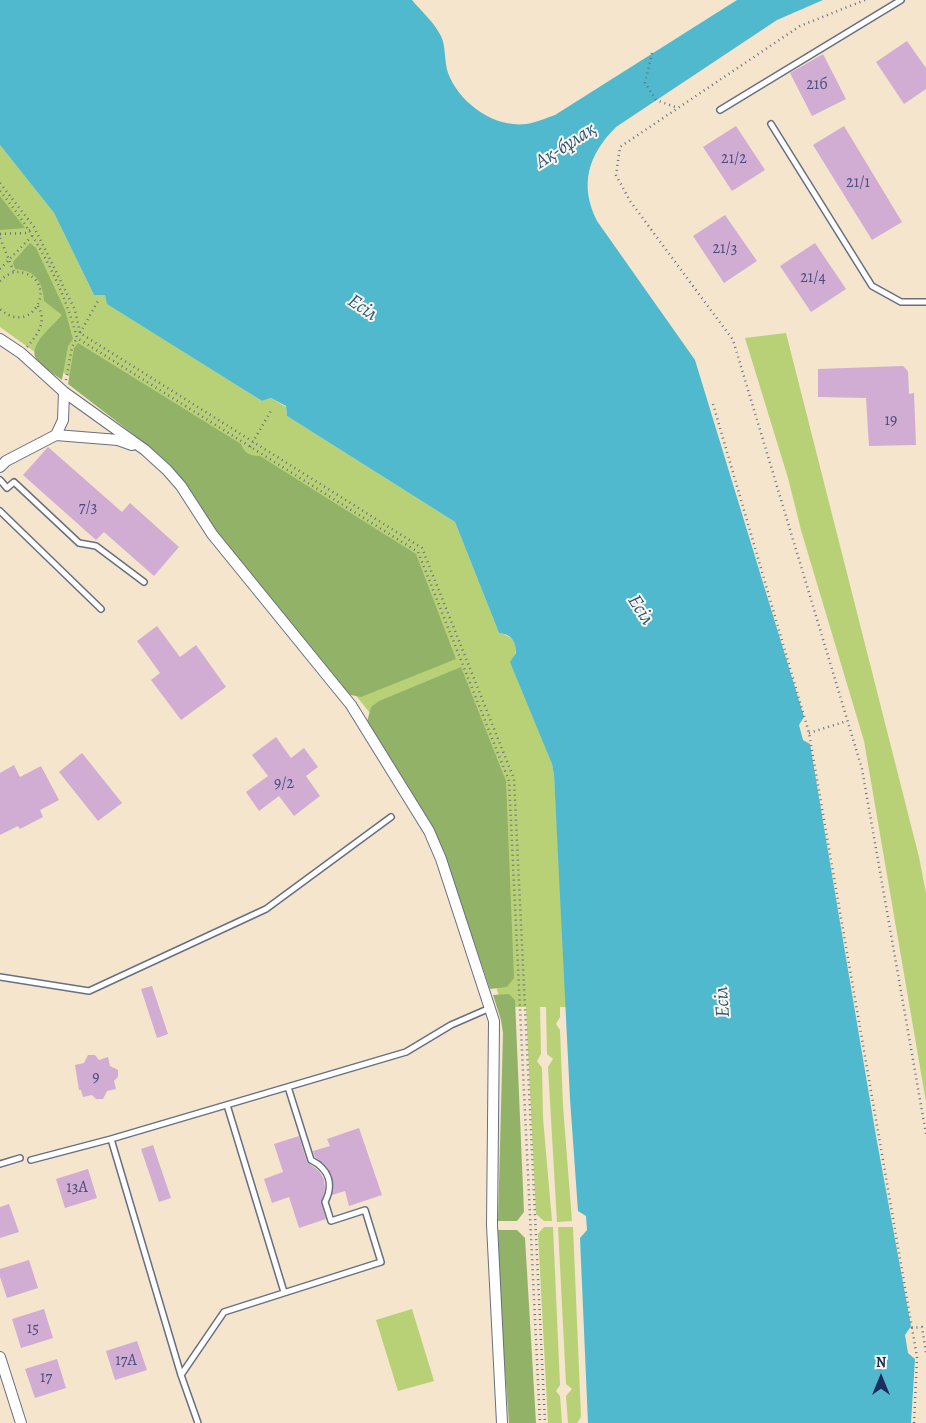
<!DOCTYPE html>
<html>
<head>
<meta charset="utf-8">
<style>
	body { margin:0 }
	#map { position:relative; width:926px; height:1423px; overflow:hidden; background:#f4e5cc; font-family:Alegreya,serif }
	canvas { display:block }
	.north { position:absolute; left:856px; top:1353px; width:50px; height:50px; -webkit-text-stroke:4px #fbf7ec; paint-order:stroke; rotate:0deg; font-size:14px; font-weight:700; line-height:20px; text-align:center; color:#1b2f5e }
	.north::after { content:''; display:block; margin:auto; width:18px; height:22px; background:#1b2f5e; clip-path:polygon(50% 0,100% 100%,50% 72%,0 100%) }
</style>
</head>
<body>
<div id="map">
<canvas width="926" height="1423"></canvas>
<div class="north">N</div>
</div>
<script>
const g = document.querySelector('canvas').getContext('2d');
g.lineJoin = 'round';
function paint(path, color) { g.fillStyle = color; g.fill(path, 'evenodd'); }
function strokePath(path, color, width, dash) { g.strokeStyle = color; g.lineWidth = width; g.lineCap = dash ? 'butt' : 'round'; g.setLineDash(dash || []); g.stroke(path); }
function drawText(font, color, halo, rows, align = 'center') {
  g.font = font + ' Alegreya,serif'; g.lineWidth = 4; g.setLineDash([]); g.textBaseline = 'middle'; g.strokeStyle = halo; g.fillStyle = color; for (const [text, x, y, turn = 0] of rows) {
    g.save(); g.translate(x, y); g.rotate((+turn || 0) * Math.PI / 180); g.textAlign = isNaN(turn) ? turn : align; if (halo) g.strokeText(text, 0, 0); g.fillText(text, 0, 0); g.restore();
  }
}
paint(new Path2D(`
	M0 145 54 213 94 295H105L108 304 262 401 271 398 286 407 287 416 455 522 499 633C512 635 520 645 514 657L552 764 554 775 567 1007H560V1017L556 1024 560 1030 563 1106 572 1221 557 1222 548 1067 553 1059 547 1054 546 1007H540L541 1054 537 1061 542 1068 543 1118 552 1221H544L536 1214 526 1007H502L476 917 444 837 386 733 142 429 0 327Z
	M786 333 919 857 926 893V1102L864 741 801 530 788 478 745 338Z
	M544 1227H553L560 1385 556 1391 560 1396 562 1423H548L538 1234Z
	M558 1227H573L581 1417 577 1423H568L566 1396 572 1389 566 1384Z
	M412 1309 434 1381 398 1391 376 1320Z`), '#b8d176');
paint(new Path2D(`
	M0 196 25 228 0 230Z
	M30 243 36 248 65 310 73 339 68 346 62 380C54 374 44 368 37 360 26 346 54 325 62 315L44 301C43 282 35 270 15 269L13 262Z
	M78 343 241 444C244 453 250 456 260 456L416 554 456 659 361 697 346 694 223 540 172 467 155 451 68 384 74 348Z
	M461 667 506 781 514 978 507 987 490 989 440 843 408 786 367 722 371 707 379 701Z
	M509 994 515 1000 524 1212 517 1221H498L503 1033 501 1020 493 995Z
	M498 1230H517L525 1238 536 1423H509L501 1317Z`), '#92b367');
paint(new Path2D(`
	M0 0H412C421 11 434 22 441 36 446 46 444 61 448 73 459 102 493 128 526 124 535 123 546 118 555 115L737 0H823L777 20 616 127C588 155 579 185 597 221L695 360 804 717 799 725 803 740 810 744 876 1136 911 1326 905 1335 908 1353 915 1359 911 1423H588L580 1238 587 1230 586 1216 578 1211 570 1099 554 775 552 764 510 662 516 653C516 641 511 634 499 633L455 522 287 416 286 406 271 398 262 401 107 304 105 295H94L54 213 0 145Z`), '#50b9ce');
paint(new Path2D(`
	M907 41 926 68V89L904 104 876 62Z
	M823 54 846 99 812 116 790 73Z
	M736 126 765 170 732 191 703 147Z
	M844 126 902 222 872 240 813 145Z
	M725 215 757 261 724 283 693 236Z
	M815 243 846 289 811 312 780 266Z
	M903 366 908 371 909 394 914 393 916 445 869 446 866 398 818 397V369Z
	M48 447 122 512 130 503 179 547 154 576 104 532 96 540 23 475Z
	M157 626 180 657 196 645 226 687 181 720 151 680 160 673 137 641Z
	M276 737 291 758 304 748 318 767 306 776 320 796 294 816 279 796 259 811 246 792 268 776 252 755Z
	M82 753 122 803 98 821 59 772Z
	M14 765 20 777 41 766 59 800 40 810 43 817 20 829 18 826 0 835V773Z
	M152 986 168 1034 157 1038 141 989Z
	M88 1055H95L99 1060 108 1057 110 1066 118 1070V1077L114 1081 116 1089 107 1091 103 1099H96L92 1095 83 1097 81 1090H79L75 1065 84 1063Z
	M359 1128 382 1195 349 1206 345 1191 332 1195V1176L325 1165 315 1157 313 1151 330 1146 327 1139Z
	M299 1136 307 1162 319 1171 324 1179 325 1189 321 1203 326 1219 299 1228 289 1197 272 1203 264 1179 283 1172 274 1144Z
	M153 1145 171 1198 159 1202 141 1149Z
	M88 1169 97 1198 65 1208 56 1179Z
	M9 1204 19 1232 0 1238V1207Z
	M29 1260 38 1288 7 1298 0 1277V1269Z
	M44 1309 53 1338 21 1348 12 1319Z
	M137 1341 147 1370 115 1380 106 1351Z
	M57 1359 66 1388 35 1398 25 1369Z`), '#d1add4');
const service = new Path2D(`
	M720 110 901 0
	M771 124 872 286 901 302H926
	M0 480 7 488 14 482 79 543 96 546 144 582
	M0 511 101 609
	M0 977 89 991 266 909 391 817
	M227 1105 284 1292
	M111 1139 181 1375 198 1423
	M31 1160 111 1139 406 1052 451 1025 490 1008
	M0 1164 20 1158
	M181 1375 224 1312 381 1262 365 1210 331 1221 325 1202C334 1184 329 1169 311 1160L288 1087`);
const minor = new Path2D(`
	M0 339 21 353 64 392 145 450 167 470 181 486 212 534 351 705 429 831 441 859 494 1021 492 1225 502 1423
	M56 435 63 420 64 392
	M0 467 6 461 56 435 118 440 132 445
	M0 1357 21 1423`);
strokePath(service, '#676f84', 8);
strokePath(minor, '#676f84', 12);
strokePath(new Path2D(`
	M865 0 800 26 620 147 616 175 630 201 733 340 862 769 926 1134
	M652 53 645 83 656 100 678 108
	M0 183 34 227 75 310 80 333 422 548 514 779 545 1423
	M0 191C35 233 63 285 77 338L418 552 509 781 540 1423
	M0 234 26 233 30 230
	M0 238 14 272
	M0 269 33 235
	M0 281C7 274 15 270 24 273 59 283 32 338 0 309
	M80 333 98 301
	M27 347C38 334 47 322 38 306
	M66 380 72 347 77 338
	M713 404 809 733 912 1328
	M250 447 272 409
	M809 733 847 721
	M914 1423 917 1357 912 1328 922 1327 926 1353`), '#676f84', 2.5, [1, 4]);
strokePath(service, '#fff', 5);
strokePath(minor, '#fff', 10);
drawText('16px', '#484e7c', null, [
	["21б",817,85],
	["21/2",734,159],
	["21/1",858,183],
	["21/3",725,249],
	["21/4",813,278],
	["19",891,421],
	["7/3",88,508],
	["9/2",284,784],
	["9",96,1078],
	["13А",77,1188],
	["15",33,1329],
	["17А",126,1361],
	["17",46,1378]
]);
drawText('italic 20px', '#2b5880', '#fbf7ec', [
	["Ақ-бұлақ",566,146,-33],
	["Есіл",362,308,34],
	["Есіл",640,610,57],
	["Есіл",723,1002,-94]
]);
</script>
</body>
</html>
